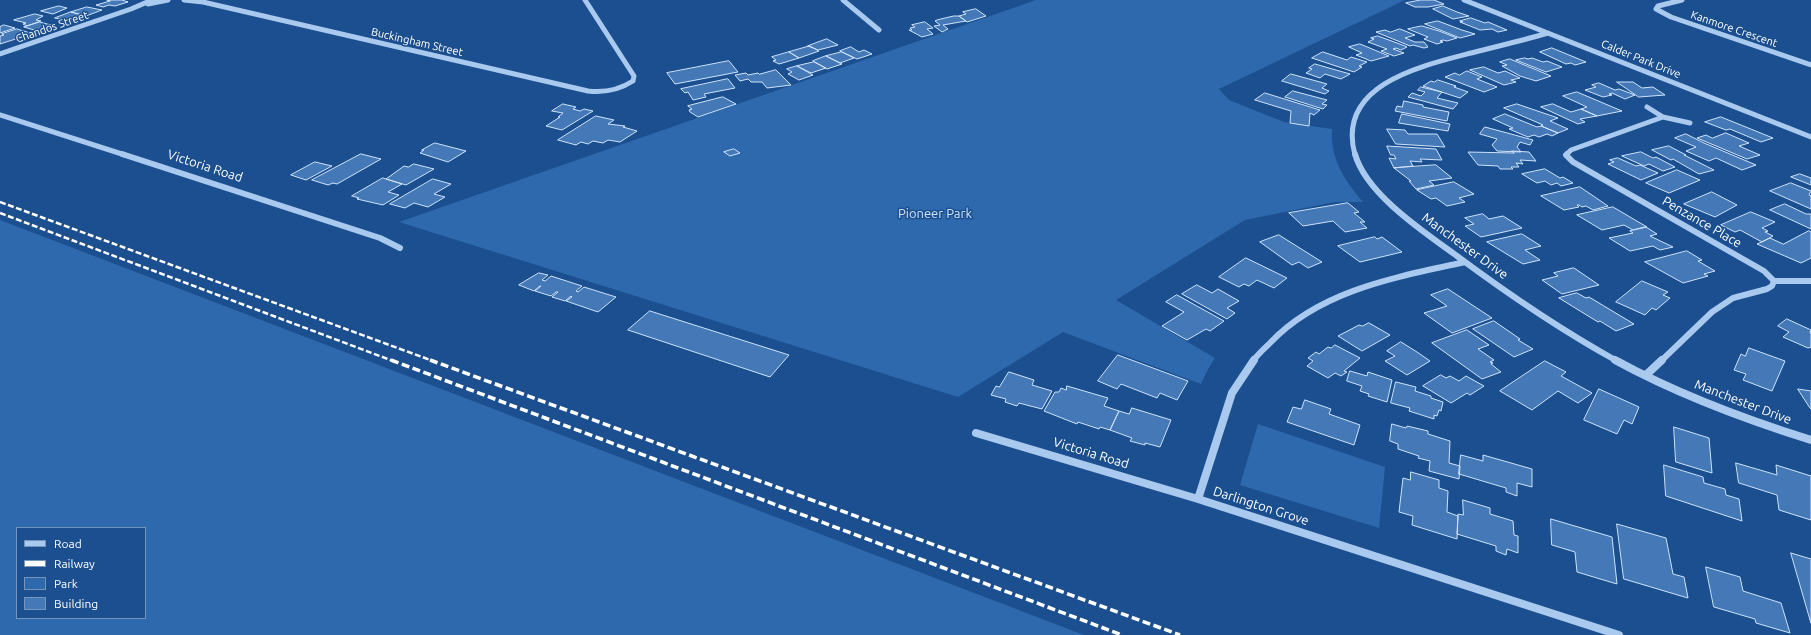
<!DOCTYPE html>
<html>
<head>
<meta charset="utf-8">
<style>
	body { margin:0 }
	#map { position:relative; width:1811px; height:635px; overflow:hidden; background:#1b4f8f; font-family:Ubuntu,sans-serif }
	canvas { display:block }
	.legend { position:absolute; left:16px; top:527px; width:130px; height:92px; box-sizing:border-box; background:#1b4f8f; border:1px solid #7695bc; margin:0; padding:5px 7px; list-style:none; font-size:12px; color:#fff }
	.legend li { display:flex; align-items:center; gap:8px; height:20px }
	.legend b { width:20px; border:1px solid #7695bc }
</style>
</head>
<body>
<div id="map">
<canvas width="1811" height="635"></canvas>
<ul class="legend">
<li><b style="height:5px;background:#a9c9ee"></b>Road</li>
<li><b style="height:5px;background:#fff"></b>Railway</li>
<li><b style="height:11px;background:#2e69ad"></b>Park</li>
<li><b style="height:11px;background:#4478b7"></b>Building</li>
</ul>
</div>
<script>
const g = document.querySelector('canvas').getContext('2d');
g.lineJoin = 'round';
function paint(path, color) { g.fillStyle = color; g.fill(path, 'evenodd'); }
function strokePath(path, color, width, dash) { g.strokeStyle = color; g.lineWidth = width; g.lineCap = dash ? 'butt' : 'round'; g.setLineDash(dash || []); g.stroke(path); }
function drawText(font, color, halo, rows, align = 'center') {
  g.font = font + ' Ubuntu,sans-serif'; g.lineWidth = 3; g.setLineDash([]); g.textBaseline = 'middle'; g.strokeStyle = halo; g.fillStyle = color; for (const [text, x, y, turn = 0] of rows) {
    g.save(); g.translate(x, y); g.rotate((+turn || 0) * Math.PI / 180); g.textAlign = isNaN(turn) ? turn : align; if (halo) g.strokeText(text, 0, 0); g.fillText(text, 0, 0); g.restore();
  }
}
paint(new Path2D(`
	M1036 0H1405L1219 89 1229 100 1284 122 1332 129C1330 159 1345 181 1363 202H1335L1245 220 1116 300 1215 358 1208 369 1201 384 1063 332 958 397 399 222Z
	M0 220 1084 635H0ZM17 528H145V618H17Z
	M1258 424 1385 467 1379 528 1240 485Z`), '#2e69ad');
const building = new Path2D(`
	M107 0H122L128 2 115 6 109 5 103 7 96 5 110 1Z
	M1421 0H1434L1444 4 1428 7H1415L1406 3Z
	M59 6 67 8 53 14 41 11Z
	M1443 6 1457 12 1469 16 1453 19 1433 9Z
	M87 7 102 10 86 16 71 12Z
	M976 9 986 16 967 22 959 16 966 14 963 12Z
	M71 12 86 16 70 21 55 18Z
	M35 14 43 16 36 20 41 21 27 26 23 24 26 23 14 20Z
	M954 16H959L966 21 943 25 948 29 942 32 934 26 940 25 935 21 937 20Z
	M1471 18 1485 23 1488 22 1507 30 1498 32 1492 29 1480 30 1460 22H1463L1460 21Z
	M1438 21 1462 30 1475 34 1460 38 1425 24Z
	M40 22 47 24 56 26 41 32 24 27Z
	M925 22 933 28 927 29 933 34 922 37 909 30H912L910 28 915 27 912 25Z
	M4 25 15 28 0 33V27Z
	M1422 26 1439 31 1457 38 1447 41 1443 40 1440 41 1443 42 1437 44 1424 39 1428 37 1408 29Z
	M17 29 30 33 26 34 28 35 0 44V36L4 35 2 34Z
	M1400 29 1415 35 1405 38 1415 42H1424L1428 47 1424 48 1413 45 1410 46 1376 32 1385 30 1390 32Z
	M1378 36 1405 46 1407 47 1401 50 1396 48 1393 49 1404 53 1394 56 1381 51 1387 49 1368 42 1374 39 1371 38Z
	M827 39 838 45 818 50 808 46Z
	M1360 44 1389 56 1371 61 1356 55 1362 53 1349 47Z
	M810 46 819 51 799 58 789 52Z
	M851 47 859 52 864 50 872 54 857 59 840 51Z
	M1552 48 1586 62 1575 65 1571 63 1566 64 1540 52Z
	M789 52 799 58 779 64 773 61 776 60 772 57Z
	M842 52 854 58 840 63 826 56Z
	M1323 52 1347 60 1351 57 1367 62 1359 66 1362 67 1354 72 1312 58Z
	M826 56 842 64 827 69 813 61Z
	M1525 58 1528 59 1532 58 1543 62 1547 61 1562 67 1546 72 1516 60Z
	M1510 59 1551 76 1536 81 1520 76 1502 66 1507 65 1500 62Z
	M729 61 738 72 675 84 667 73Z
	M814 62 826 68 811 73 797 66Z
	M1315 64 1350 74 1341 79 1325 74 1320 78 1306 73 1312 69 1309 68Z
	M797 66 813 75 799 80 788 74 792 72 787 69Z
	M1484 67 1498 73 1505 71 1520 78 1511 80 1516 82 1504 85 1470 70Z
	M776 70 791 85 767 88 762 82H751L748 79 740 81 735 75 746 73 748 75 758 73 759 74Z
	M1467 71 1482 77 1477 79 1497 87 1484 92 1445 77 1455 73 1459 75Z
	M1291 74 1327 84 1322 88 1329 91 1325 94 1282 81Z
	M728 79 735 88 704 94 706 97 693 100 688 92 685 93 681 89Z
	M1438 80 1456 86 1454 87 1468 92 1460 98 1423 86 1431 81 1434 82Z
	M1617 82H1633L1642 88 1653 87 1665 95 1639 97Z
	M1599 83 1615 90 1619 89 1635 95 1625 99 1612 93 1609 94 1612 95 1603 97 1585 90 1596 87 1592 85Z
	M1421 87 1442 92 1437 98 1458 103 1453 109 1408 97 1412 93 1421 96 1425 92 1418 90Z
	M1293 91 1327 100 1322 104 1327 105 1323 109 1285 97Z
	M1577 92 1622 111 1597 116 1581 109 1587 107 1563 96Z
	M1265 93 1320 110 1314 115 1310 113 1309 126 1290 123 1291 111 1255 100Z
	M723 97 736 104 698 117 690 112 689 110 692 109 688 106Z
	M1404 101 1423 105V107L1449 112 1447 121 1395 111 1397 106 1402 107Z
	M563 104 576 107 573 109 580 111 584 109 593 111 562 130 546 126 560 117H558L563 113 552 111Z
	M1517 104 1558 118 1550 121 1568 129 1558 133 1541 126 1543 125 1504 108Z
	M1553 104 1571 112 1581 109 1597 116 1580 119 1585 122 1578 124 1541 107Z
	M1402 114 1450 124 1448 131 1399 123Z
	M1505 114 1537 127 1541 126 1558 133 1552 136 1547 134 1539 137 1534 135 1528 137 1509 129 1513 128 1493 119Z
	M596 116 614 120 608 124 625 126 623 127 637 131 620 142 608 140 603 143 593 141 588 144 581 142 576 145 558 140Z
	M1721 117 1773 138 1761 142 1730 129 1726 130 1705 122Z
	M1485 127 1533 140 1530 145 1520 142 1517 147 1521 152 1497 151 1492 145 1497 139 1480 134Z
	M1387 129 1405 130 1408 134H1437L1445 147 1396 144Z
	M1726 133 1749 143 1739 146 1760 155 1747 159 1697 138 1706 135 1712 138Z
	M1686 134 1704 143 1756 165 1742 170 1716 158 1709 161 1686 151 1696 147 1675 138Z
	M435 143 466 151 448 162 420 153 424 150H422Z
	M1387 146 1436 149 1442 160 1420 159 1422 162 1410 161 1413 166 1394 168 1389 158 1396 159 1394 155H1391Z
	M1669 146 1686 155H1684L1714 170 1699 174 1673 159 1671 160 1652 150Z
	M734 149 740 153 730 156 724 152Z
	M1512 151 1529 152 1536 161 1520 160 1523 164 1516 163 1519 167H1511L1513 169H1500L1498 166 1478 165 1468 152 1514 153Z
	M1641 152 1653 158 1656 157 1675 167 1663 171 1649 164 1644 166 1622 156Z
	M361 154 381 159 337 184 333 183 328 185 312 180Z
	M1618 158 1636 166 1640 165 1658 173 1641 180 1608 164 1614 162 1610 160Z
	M315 162 332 166 306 180 291 175Z
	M414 164 434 169 406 185 386 179 404 166 408 167Z
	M1436 165 1452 178 1429 181 1434 185 1416 189 1409 181H1411L1394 168Z
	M1545 169 1560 178 1563 177 1573 183 1561 186 1557 183 1551 185 1545 181 1537 183 1522 174Z
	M1677 170 1700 180 1669 193 1646 183Z
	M1800 174 1811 178V185L1791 177Z
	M383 178 402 184 388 192 399 195 383 205 357 199 359 198 352 196Z
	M433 179 451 184 434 194 445 197 428 207 414 203 405 208 390 204Z
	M1454 182 1474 194 1459 198 1465 202 1447 206 1436 198 1431 199 1417 190Z
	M1791 183 1811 191 1809 195 1811 196V209L1770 191Z
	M1580 187 1608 206 1593 210 1586 206 1582 207 1579 205H1577L1579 207 1564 210 1541 196Z
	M1712 192 1737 205 1715 217 1684 204Z
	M1348 203 1359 212 1354 213 1365 222H1360L1367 228 1345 232 1333 221 1303 226 1289 213Z
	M1785 204 1806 214H1811V229L1770 210Z
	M1613 207 1647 227 1633 230 1624 225 1602 230 1577 215Z
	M1751 212 1775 222 1762 228 1768 231 1765 232 1773 236 1762 242 1740 230 1735 232 1721 225Z
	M1483 214 1489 219 1503 216 1522 228 1481 237 1465 226 1474 224 1465 218Z
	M1646 227 1657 234 1650 236 1673 247 1660 250 1653 246 1630 251 1609 238 1633 233 1630 231Z
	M1809 231 1811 232V258L1801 263 1757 244 1770 238 1783 244Z
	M1522 234 1541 246 1525 250 1540 260 1523 264 1487 242Z
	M1279 235 1322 262 1308 268 1299 262 1292 265 1260 242Z
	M1375 237 1377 239 1382 237 1402 252 1360 262 1338 246Z
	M1687 251 1702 260 1698 261 1715 271 1704 274 1708 276 1683 283 1645 262Z
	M1246 258 1287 278 1274 288 1257 280 1249 286 1244 284 1239 287 1219 277Z
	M1574 268 1599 285 1562 294 1542 280 1558 276 1554 273Z
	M539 273 548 275 542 280 545 281 551 276 582 286 576 291 578 292 584 287 616 297 598 312 566 301 572 297 571 296 565 301 552 297 558 292H556L551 296 535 291 541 286H540L534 291 519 285Z
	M1642 281 1668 292 1663 295 1670 298 1656 310 1652 308 1645 315 1616 302Z
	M1197 285 1212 293 1218 289 1239 301 1227 308 1235 313 1227 319 1182 294Z
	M1448 289 1492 318 1452 333 1424 313 1447 306 1431 295Z
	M1577 293 1586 298 1589 297 1634 324 1616 331 1600 321 1598 322 1559 298Z
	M1177 295 1195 305 1224 321 1210 331 1206 329 1187 340 1162 326 1184 312 1166 302Z
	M650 311 789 355 770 377 628 330Z
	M1787 319 1811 330 1810 333H1811V347L1808 348 1783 337 1789 332 1778 326Z
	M1494 321 1520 339 1518 340 1533 349 1514 357 1473 329Z
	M1369 323 1390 335 1362 351 1338 336 1359 325 1362 326Z
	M1467 330 1489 345 1478 349 1494 360 1490 362 1493 363 1491 364 1501 372 1482 379 1432 343Z
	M1401 342 1417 352 1430 361 1407 375 1385 361 1395 356 1387 351Z
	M1335 345 1360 358 1344 371 1347 372 1341 376 1335 373 1328 378 1307 366 1313 361 1308 358 1316 352 1319 354 1328 347 1331 348Z
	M1749 348 1785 361 1772 391 1743 380 1746 374 1734 370 1741 354 1745 356Z
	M1118 355 1188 381 1177 400 1160 393 1157 398 1121 384 1117 389 1098 381Z
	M1545 361 1566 372 1561 376 1592 393 1578 403 1558 391 1532 410 1500 391Z
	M1350 371 1367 376 1368 372 1392 380 1387 402 1368 396 1369 394 1360 391 1362 386 1347 381Z
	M1009 372 1034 380 1032 385 1052 391 1042 409 1019 403 1017 406 1005 402 1006 399 991 395 996 386 999 387Z
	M1441 375 1446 378 1450 376 1459 381 1466 376 1484 386 1470 395 1467 393 1451 403 1423 386Z
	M1396 382 1416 387 1415 391 1431 396V398L1443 402 1441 411 1439 410 1437 416 1434 415V419L1409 411 1410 408 1391 403Z
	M1067 386 1108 398 1104 406 1119 411 1110 430 1100 427 1099 429 1078 422 1077 424 1044 411 1055 392H1059L1061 388 1066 390Z
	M1599 389 1639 407 1632 424 1624 420 1617 434 1584 420Z
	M1798 389 1811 391V409L1810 408Z
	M1305 400 1331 409 1329 414 1360 425 1354 445 1287 422 1293 407 1301 409Z
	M1132 408 1171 420 1160 447 1145 443V445L1130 441 1132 438 1110 430 1119 411 1129 414Z
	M1392 424 1406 428 1407 426 1428 431V434L1450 441 1449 463 1460 466 1459 479 1429 471 1430 461 1418 458 1419 456 1398 449V444L1390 441Z
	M1674 427 1709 438 1712 473 1676 462Z
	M1461 455 1483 461V455L1532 469V487L1517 483V496L1506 492V488L1459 474Z
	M1736 463 1777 475 1776 465 1811 476V520L1779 510 1777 495 1739 483Z
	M1664 465 1703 477 1704 483 1725 489 1726 495 1739 499 1742 521 1666 496Z
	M1411 472 1439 480V488L1448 491 1447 512 1458 516 1457 539 1412 525 1413 516 1399 512 1403 478 1410 480Z
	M1463 500 1490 508V514L1513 521 1514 535 1518 536V553L1507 549 1506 555 1496 551V546L1457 534 1458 514 1463 515Z
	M1551 519 1612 537 1617 584 1577 572 1575 552 1552 545Z
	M1617 524 1666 538 1673 574 1684 577 1688 598 1624 579Z
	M1791 553 1811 559V623Z
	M1706 567 1740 577 1743 591 1781 603 1790 633 1756 623 1755 619 1714 607Z`);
paint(building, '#4478b7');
strokePath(building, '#cfe3fa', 1);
strokePath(new Path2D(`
	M184 0 203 2 588 91C605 93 619 90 633 81L634 76 585 0
	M843 0 879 30
	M1464 0 1811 137
	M1682 0 1658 6 1656 9 1671 17 1811 65
	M148 4 168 0
	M0 54 131 9 152 0
	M1647 107 1663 117 1690 123
	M0 115 125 155
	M1355 155C1335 83 1425 65 1475 52 1499 46 1524 40 1548 33
	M1566 155 1571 150 1663 117`), '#a9c9ee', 5);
strokePath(new Path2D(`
	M122 154 380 238 400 248
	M1355 154C1366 194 1424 232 1457 256 1508 294 1561 330 1617 361
	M1567 154 1566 155 1573 162 1764 271 1774 281 1772 286 1767 289 1733 298 1712 312 1661 361
	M1774 281H1811
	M1253 361C1258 354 1264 349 1270 343 1320 290 1397 277 1465 262`), '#a9c9ee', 6);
strokePath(new Path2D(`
	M1615 360C1677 394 1744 419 1811 440
	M1646 375 1662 360
	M976 433 1198 499 1619 635
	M1198 499 1232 393 1254 360`), '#a9c9ee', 8);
strokePath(new Path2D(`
	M0 202 433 361
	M0 213 393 361`), '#fff', 2.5, [6, 2.5]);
strokePath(new Path2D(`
	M391 360 1122 635
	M430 360 1180 635`), '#fff', 3.5, [8, 3.5]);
drawText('11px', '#fff', '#1b4f8f', [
	["Chandos Street",52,27,-19],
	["Kanmore Crescent",1734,29,19],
	["Buckingham Street",417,42,13],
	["Calder Park Drive",1641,59,22]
]);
drawText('13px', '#fff', '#1b4f8f', [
	["Victoria Road",205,166,18],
	["Penzance Place",1702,222,30],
	["Manchester Drive",1465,246,36],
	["Manchester Drive",1743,402,21],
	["Victoria Road",1091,453,17],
	["Darlington Grove",1261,506,18]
]);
drawText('13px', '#cfe3fa', '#1b4f8f', [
	["Pioneer Park",935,214]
]);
</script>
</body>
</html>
